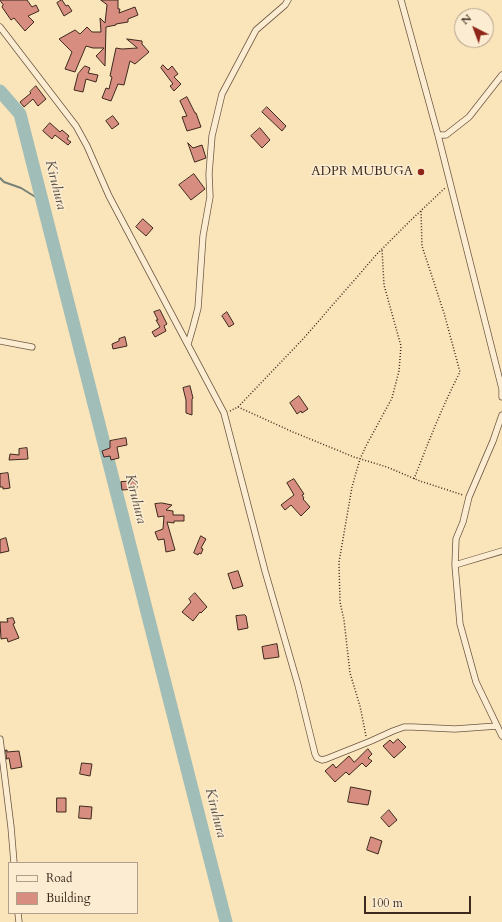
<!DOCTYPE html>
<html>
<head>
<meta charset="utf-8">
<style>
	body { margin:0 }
	#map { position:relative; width:502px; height:922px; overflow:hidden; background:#fae4b9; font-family:Cardo,serif }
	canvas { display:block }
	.legend { position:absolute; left:8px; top:862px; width:130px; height:52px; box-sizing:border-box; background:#fcedd2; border:1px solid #b09f8a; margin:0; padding:5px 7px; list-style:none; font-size:12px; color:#3d291d }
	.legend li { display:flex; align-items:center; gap:8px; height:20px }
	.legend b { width:20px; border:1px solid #b09f8a }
	.north { position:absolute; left:454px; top:8px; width:40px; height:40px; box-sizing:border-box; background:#fcedd2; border:1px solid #b09f8a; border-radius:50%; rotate:318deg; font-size:11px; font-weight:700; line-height:16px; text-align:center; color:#3d291d }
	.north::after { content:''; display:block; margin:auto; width:14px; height:18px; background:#8f2418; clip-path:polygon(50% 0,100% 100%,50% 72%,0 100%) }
	.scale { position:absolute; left:364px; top:896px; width:107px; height:18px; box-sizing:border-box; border:2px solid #3d291d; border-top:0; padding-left:5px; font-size:12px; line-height:14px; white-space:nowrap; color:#3d291d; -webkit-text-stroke:3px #fcedd2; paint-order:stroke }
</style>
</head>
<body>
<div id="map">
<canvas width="502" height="922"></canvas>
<ul class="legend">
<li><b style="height:5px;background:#fcedd2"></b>Road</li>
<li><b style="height:11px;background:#d78d80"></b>Building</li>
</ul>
<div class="north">N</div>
<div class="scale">100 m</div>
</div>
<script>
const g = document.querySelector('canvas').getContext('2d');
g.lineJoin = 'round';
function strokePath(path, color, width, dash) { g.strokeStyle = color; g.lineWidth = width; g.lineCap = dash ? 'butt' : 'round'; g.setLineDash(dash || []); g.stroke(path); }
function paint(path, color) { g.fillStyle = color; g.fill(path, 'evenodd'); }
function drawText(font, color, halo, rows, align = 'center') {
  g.font = font + ' Cardo,serif'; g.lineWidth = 3; g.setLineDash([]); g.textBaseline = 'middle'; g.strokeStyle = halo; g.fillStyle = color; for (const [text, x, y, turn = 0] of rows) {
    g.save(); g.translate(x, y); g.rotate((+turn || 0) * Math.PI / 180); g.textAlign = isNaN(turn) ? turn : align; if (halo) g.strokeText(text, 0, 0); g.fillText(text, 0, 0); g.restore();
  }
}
strokePath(new Path2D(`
	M0 178 4 182 21 188 42 201`), '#788279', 2);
strokePath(new Path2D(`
	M0 91 20 114 226 922`), '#a0bdb7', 13);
const building = new Path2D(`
	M0 0H27L32 7 36 5 39 11 28 16 34 22 25 31 14 18 11 20 2 7 3 5Z
	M62 0 66 6 68 5 72 11 64 16 57 3Z
	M101 0H118V9H120L119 13 135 7 138 15 128 19V22L116 24V25L106 27 105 66 96 56 104 48H93L86 46 75 72 65 69 72 52 59 39 75 30 80 34 87 27 92 32H101L100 18 105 23 107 5Z
	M127 39 142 41V44L149 52 135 64 130 61 124 85 118 84 111 101 102 98 106 88 109 89 112 77 110 76 116 48 122 49 137 48Z
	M163 65 168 70 172 66 178 74 174 77 181 84 174 91 170 86 173 84 161 68Z
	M85 66 90 68 88 73 98 75 96 82 86 79 83 92 74 90 78 74Z
	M36 86 46 99 38 106 33 99 24 107 20 102 31 93 30 92Z
	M187 97 195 113H196L201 127 187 131 182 117 187 116 180 101Z
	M267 107 286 126 282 131 262 112Z
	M113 116 119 124 112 129 106 121Z
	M50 123 60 132 62 130 69 136 67 139 71 142 68 145 55 135 52 139 43 131Z
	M260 128 270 140 262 148 251 136Z
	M188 143 193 148 202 145 206 158 195 162Z
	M194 174 205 189 191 200 179 185Z
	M143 219 153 228 146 236 136 227Z
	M160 310 167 324 164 326 166 331 155 337 152 332 160 327 156 320H158L154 312Z
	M227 312 234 324 229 327 222 316Z
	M125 337 127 346 113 349 112 344 119 341V339Z
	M190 386 193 398 192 399V415L186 413V400L183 388Z
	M299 396 308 409 302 413 301 411 297 414 290 403Z
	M126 438 127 445 117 447 119 458 111 460 110 456 104 457 102 451 110 448V441Z
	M27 448 28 459 9 460 10 454 19 455V449Z
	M8 473 10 488 3 489V487H0V474Z
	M294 479 304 494 302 495 304 498 303 499 310 507 301 516 291 505 285 510 281 505 294 495 287 483Z
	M136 481 137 489 122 490 121 482Z
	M162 503 172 505 166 510 173 511V515H184V521H174V523L167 522 175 550 166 552 164 539 158 540 155 532 163 529 164 516 158 517 155 504Z
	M201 536 206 539 201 548 203 549 201 554 199 553 198 555 194 553Z
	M6 538 9 551 0 553V540Z
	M238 571 243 586 233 589 228 574Z
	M195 593 207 607 201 613 200 612 193 621 182 612 191 602 189 599Z
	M245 615 246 616 248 628 238 630 236 616Z
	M13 618 15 623 13 624 19 638 8 642 7 638 1 639 0 622H8L7 619Z
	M277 644 279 657 264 659 262 647Z
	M398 739 406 747 394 758 383 746 390 740 393 743Z
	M368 749 372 754 368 758 372 761 366 767 362 763 349 775 346 772 335 782 325 771 333 764 336 768 349 756 354 762Z
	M6 750H7V752L19 751 22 767 11 769 9 758 7 759Z
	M82 763 92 764 90 776 80 774Z
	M351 787 371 791 368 805 348 802Z
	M57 798H66V812H57Z
	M80 806 92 807 91 819 79 818Z
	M389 810 397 820 389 827 381 818Z
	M371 837 382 841 378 854 367 850Z`);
paint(building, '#d78d80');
strokePath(building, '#3d291d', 1);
const minor = new Path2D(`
	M401 0 438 135 502 389V397
	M0 27 76 126 87 146 109 196 224 413 265 571 298 685 315 754 317 758 322 760 326 759 371 741 393 731 404 727H413L455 729 497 726
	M438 135H446L469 117 502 75
	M0 341 32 347
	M188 344 193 327 198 308 203 236 210 197 209 174 212 136 222 94 256 30 285 5 288 0
	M502 415 493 441 469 497 463 522 456 539 455 565 460 624 476 682 502 736
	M455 565 502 551
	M0 739 11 827 14 863
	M18 913 19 922`);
strokePath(minor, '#6c5844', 7);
strokePath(new Path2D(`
	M238 407 293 432 354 457 387 467 420 481 463 495
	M230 411 238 407 303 339 377 254 410 221 445 188
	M414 479C428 443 442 407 460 372L444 313 422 246 421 210
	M366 736 360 706 350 673 344 620 340 602 339 562 352 487 360 459 366 446 392 398 399 371 401 346 384 285 382 249`), '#3d291d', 1.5, [1, 2]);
strokePath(minor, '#fcedd2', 5.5);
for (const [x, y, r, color] of [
	[421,172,4,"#8f2418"]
]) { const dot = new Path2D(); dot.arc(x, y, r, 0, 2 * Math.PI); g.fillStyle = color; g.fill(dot); strokePath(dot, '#fcedd2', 1.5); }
drawText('13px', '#3d291d', '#fcedd2', [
	["ADPR MUBUGA",413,172]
], 'right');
drawText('italic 14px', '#564e44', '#fcedd2', [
	["Kiruhura",55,185,76],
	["Kiruhura",135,499,76],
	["Kiruhura",215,813,76]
]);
</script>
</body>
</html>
